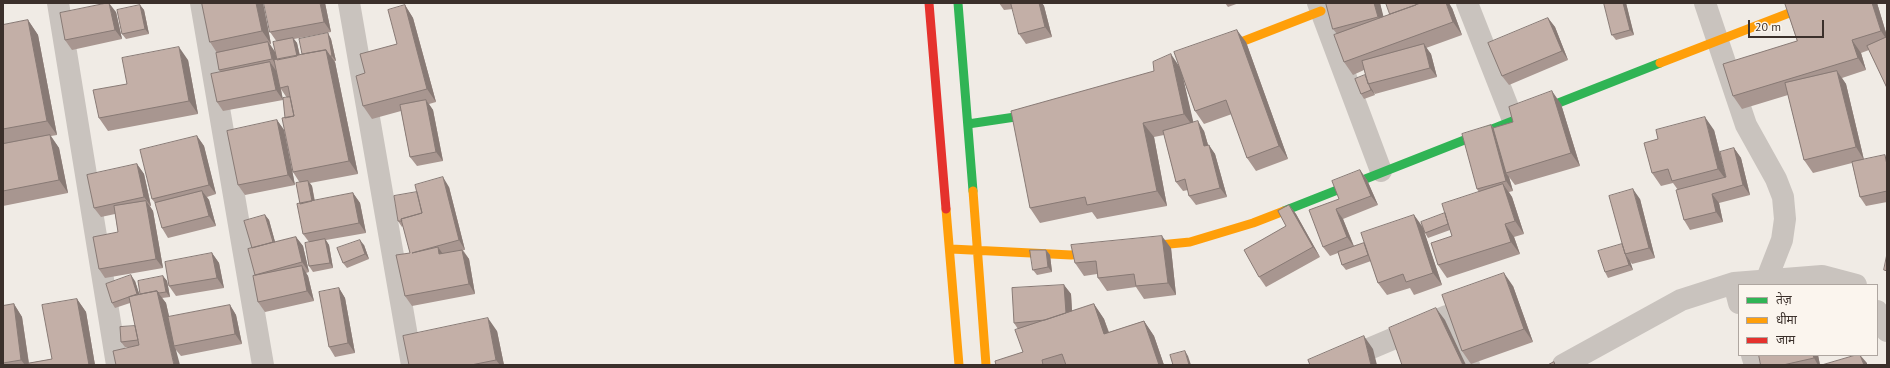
<!DOCTYPE html>
<html>
<head>
<meta charset="utf-8">
<style>
	body { margin:0 }
	#map { position:relative; width:1890px; height:368px; overflow:hidden; background:#f0ebe5; font-family:"PT Sans","Noto Sans Devanagari",sans-serif }
	canvas { display:block }
	.frame { position:absolute; inset:0; border:4px solid #3b302b; pointer-events:none }
	.legend { position:absolute; left:1738px; top:284px; width:140px; height:72px; box-sizing:border-box; background:#fbf5ee; border:1px solid #aea6a0; margin:0; padding:5px 7px; list-style:none; font-size:12px; color:#3b302b }
	.legend li { display:flex; align-items:center; gap:8px; height:20px }
	.legend b { width:20px; border:1px solid #aea6a0 }
	.scale { position:absolute; left:1748px; top:20px; width:76px; height:18px; box-sizing:border-box; border:2px solid #3b302b; border-top:0; padding-left:5px; font-size:12px; line-height:14px; white-space:nowrap; color:#3b302b; -webkit-text-stroke:3px #fbf5ee; paint-order:stroke }
</style>
</head>
<body>
<div id="map">
<canvas width="1890" height="368"></canvas>
<div class="frame"></div>
<ul class="legend">
<li><b style="height:5px;background:#30b455"></b>तेज़</li>
<li><b style="height:5px;background:#ff9f0a"></b>धीमा</li>
<li><b style="height:5px;background:#e5322d"></b>जाम</li>
</ul>
<div class="scale">20 m</div>
</div>
<script>
const g = document.querySelector('canvas').getContext('2d');
g.lineJoin = 'round';
function strokePath(path, color, width, dash) { g.strokeStyle = color; g.lineWidth = width; g.lineCap = dash ? 'butt' : 'round'; g.setLineDash(dash || []); g.stroke(path); }
function paint(path, color) { g.fillStyle = color; g.fill(path, 'evenodd'); }
strokePath(new Path2D(`
	M58 3 117 365
	M201 3 263 365
	M349 3 412 365
	M1318 3 1381 171
	M1467 3 1513 120
	M1705 3 1746 125 1776 179 1783 197 1785 219 1782 240 1766 281
	M1734 283 1739 303
	M1877 311 1882 317 1887 331
	M1752 355 1755 365
	M1331 365 1447 316 1469 365
	M1563 365 1681 300 1734 283 1822 276 1856 285`), '#c9c3be', 22);
strokePath(new Path2D(`
	M958 3 973 191
	M968 124 1042 113
	M1284 211 1660 63`), '#30b455', 9);
strokePath(new Path2D(`
	M1218 51 1321 11
	M1660 63 1815 3
	M973 191 986 365
	M946 209 959 365
	M1139 247 1190 242 1253 223 1284 211
	M951 249 1071 255 1103 251`), '#ff9f0a', 9);
strokePath(new Path2D(`
	M929 3 946 209`), '#e5322d', 9);
paint(new Path2D(`
	M202 3H263L271 44H270L275 52 277 42 270 32 325 3 331 32 294 39 297 43 300 55 302 54 328 33 331 39 336 61H334L335 62 358 174 310 183 312 186 315 201 353 193 360 203 366 233 326 240 329 245 333 268 313 272 309 266V242L303 234 300 204V183L293 172 285 118 287 98 281 89 283 100 223 111 217 102 221 72 219 70 217 53 210 42Z
	M999 3H1042L1044 6 1052 37 1026 44 1019 34 1013 9 1004 10Z
	M1225 3H1239L1228 7Z
	M1326 3H1380L1383 17 1390 14 1386 3H1417L1418 4 1452 8 1462 35 1426 48 1431 54 1437 77 1375 94 1373 91 1375 95 1364 99 1361 94 1366 77 1364 70 1353 75 1344 62 1337 34 1333 29Z
	M1604 3H1626L1634 35 1616 40 1612 35Z
	M1785 3H1877L1887 36V88L1869 50 1861 53 1866 70 1842 78 1846 84 1864 160 1887 158V202L1866 206 1860 197 1852 163 1813 173 1804 160 1788 95 1742 109 1733 96 1797 41Z
	M140 5 144 10 149 34 126 39 122 34Z
	M405 5 413 18 436 102 429 104 433 110 443 161 417 166 410 157 401 111 372 119 363 106 365 73 397 44Z
	M116 12 122 39 72 50 65 40Z
	M1548 18 1555 27 1568 60 1509 85 1502 76Z
	M28 20 38 35 57 135 51 136 59 148 68 193 3 206V25Z
	M1246 42 1288 159 1256 171 1247 158 1232 114 1204 124 1195 111 1183 78 1193 123 1204 131 1208 145 1215 154 1227 197 1196 205 1189 196 1188 190 1183 191 1176 182 1164 135 1154 137 1167 206 1097 219 1092 212 1040 223 1030 208 1178 66Z
	M188 60 198 114 108 131 99 118 127 84Z
	M1561 104 1580 166 1515 185 1509 177 1513 191 1509 192 1512 197 1524 234 1514 237 1520 254 1447 278 1438 265 1452 236 1450 230 1428 238 1424 231 1442 285 1414 295 1410 288 1387 295 1378 283 1371 261 1346 270 1342 265 1338 253 1330 256 1323 247 1339 199 1360 170 1367 180 1378 205 1343 219 1354 246 1364 243 1414 215 1423 227 1479 192 1477 189 1491 125 1494 128 1513 122Z
	M277 120 284 130 295 185 245 195 238 185Z
	M1714 130 1726 177 1734 148 1741 158 1750 195 1719 203 1723 222 1690 230 1684 220 1678 190 1673 183 1661 186 1652 173 1658 139Z
	M197 136 204 146 216 194 207 197 209 200 216 226 168 238 162 228 155 203 152 199Z
	M137 164 144 174 151 206H150L153 211 163 268 105 278 99 269 118 232 115 214 101 217 94 208Z
	M449 187 465 250H463L469 259 475 294 412 306 405 296 410 253 403 226 402 227 398 221Z
	M1640 199 1655 258 1632 264 1630 261 1633 270 1608 278 1605 272 1622 244Z
	M1289 205 1296 214 1320 257 1266 287 1259 277 1286 226Z
	M265 215 269 220 275 242 296 237 303 246 309 272 306 273 308 276 314 301 265 312 258 302 252 248Z
	M364 245 369 259 347 268 343 263Z
	M1171 248 1176 295 1144 299 1136 287 1107 291 1098 278 1097 274 1084 276 1075 263Z
	M1046 250 1050 255 1052 272 1037 275 1033 270Z
	M212 253 219 263 224 288 176 296 169 286Z
	M163 276 167 281 170 297 162 298 166 303 169 317 230 305 236 315 242 344 181 356 176 350 132 347H125L121 342 135 326 130 303 115 308 112 303 135 281 139 294H140Z
	M1064 285 1071 294 1072 311 1094 304 1104 319 1109 332 1144 321 1154 336 1164 365H996L1023 352 1018 329 1014 323Z
	M1513 286 1533 342 1471 364 1462 351Z
	M339 288 345 298 355 353 335 357 329 347Z
	M77 299 86 312 95 365H3V306L14 304 22 317 29 363 52 359Z
	M497 331 504 365H409Z
	M1818 355 1820 365H1761Z`), '#a89690');
paint(new Path2D(`
	M109 3 116 12 122 39 115 30Z
	M256 3H263L271 44 262 31Z
	M320 3H325L331 32 324 22Z
	M1039 3H1042L1044 6 1052 37 1045 27Z
	M1374 3H1380L1387 30 1378 17Z
	M1446 3H1449L1452 8 1462 35 1453 22Z
	M1623 3H1626L1634 35 1630 30Z
	M1872 3H1877L1887 36V40L1881 31Z
	M140 5 144 10 149 34 145 29Z
	M405 5 413 18 436 102 427 89Z
	M1548 18 1555 27 1568 60 1562 51Z
	M28 20 38 35 57 135 47 121Z
	M1237 30 1246 42 1288 159 1279 146Z
	M328 33 331 39 336 61 332 56Z
	M293 38 297 43 302 67 298 61Z
	M1852 40 1861 53 1866 70 1858 58Z
	M268 42 275 52 279 69 272 59Z
	M1424 44 1431 54 1437 77 1430 68Z
	M179 47 188 60 198 114 189 101Z
	M326 50 335 62 358 174 349 161Z
	M1171 54 1181 69 1195 129 1184 114Z
	M270 62 277 72 283 100 276 90Z
	M1837 71 1846 84 1864 160 1856 147Z
	M1369 85 1373 91 1375 95 1371 90Z
	M1552 91 1561 104 1580 166 1571 153Z
	M426 100 433 110 443 161 436 152Z
	M1705 117 1714 130 1727 181 1718 169Z
	M277 120 284 130 295 185 288 175Z
	M1198 121 1204 131 1211 155 1204 146Z
	M1143 123 1154 137 1167 206 1157 191Z
	M1491 125 1498 135 1506 173 1509 177 1513 191 1506 181Z
	M50 135 59 148 68 193 59 180Z
	M197 136 204 146 216 194 209 185Z
	M1209 145 1215 154 1227 197 1220 188Z
	M1734 148 1741 158 1750 195 1743 185Z
	M137 164 144 174 151 206 144 197Z
	M1360 170 1367 180 1378 205 1371 196Z
	M443 177 449 187 465 250 459 240Z
	M308 181 312 186 316 210 313 205Z
	M1503 184 1512 197 1524 234 1515 221Z
	M1633 189 1640 199 1655 258 1649 248Z
	M202 191 209 200 216 226 209 216Z
	M353 193 360 203 366 233 359 223Z
	M1712 194 1719 203 1723 222 1716 212Z
	M146 201 153 211 163 268 156 259Z
	M1289 205 1296 214 1320 257 1313 247Z
	M1336 209 1343 219 1354 247 1347 237Z
	M265 215 269 220 277 249 274 243Z
	M1414 215 1423 228 1442 285 1433 273Z
	M1505 224 1514 237 1520 254 1511 242Z
	M1162 236 1171 248 1176 295 1168 283Z
	M296 237 303 246 309 272 302 262Z
	M325 239 329 245 333 268 330 263Z
	M360 240 364 245 369 259 365 254Z
	M438 247 445 257 439 254Z
	M462 250 469 259 475 294 469 284Z
	M1046 250 1050 255 1052 272 1048 267Z
	M212 253 219 263 224 288 217 278Z
	M1626 255 1630 261 1633 270 1629 265Z
	M302 266 308 276 314 301 307 291Z
	M1504 273 1513 286 1533 342 1524 329Z
	M131 275 135 281 141 299 137 294Z
	M163 276 167 281 170 297 166 292Z
	M1064 285 1071 294 1073 328 1066 318Z
	M339 288 345 298 355 353 348 343Z
	M157 291 166 303 176 346H174L176 350 180 365H174Z
	M77 299 86 312 95 365H89Z
	M14 304 22 317 29 365H25L21 360Z
	M1094 304 1104 319 1114 348 1104 334Z
	M230 305 236 315 242 344 235 334Z
	M1436 308 1445 320 1466 365H1463Z
	M488 318 497 331 504 365H500L496 360Z
	M1144 321 1154 336 1164 365H1159Z
	M1364 336 1373 349 1377 365H1371Z
	M1185 351 1188 356 1191 365H1189Z
	M1813 355H1818L1820 365H1818L1814 358Z
	M1860 355 1867 363V365H1864Z`), '#887a75');
const building = new Path2D(`
	M107 3H109L115 30 65 40 60 13Z
	M202 3H256L262 31 210 42Z
	M264 3H320L324 22 270 32Z
	M1011 3H1039L1045 27 1019 34Z
	M1326 3H1374L1378 17 1333 29Z
	M1386 3H1416V5L1390 14Z
	M1421 3H1446L1453 22 1344 62 1334 35Z
	M1604 3H1623L1630 30 1612 35Z
	M1785 3H1872L1881 31 1852 40 1858 58 1733 96 1723 64 1797 41Z
	M140 5 145 29 122 34 117 10Z
	M405 5 427 89 363 106 356 76 365 73 360 54 397 44 388 10Z
	M1548 18 1562 51 1502 76 1488 43Z
	M28 20 47 121 3 129V25Z
	M1237 30 1279 146 1247 158 1226 100 1195 111 1174 52Z
	M328 33 332 56H330L326 50 302 54 299 39Z
	M1887 37V88L1867 46Z
	M293 38 297 56 277 60 273 42Z
	M268 42 272 59 219 70 216 53Z
	M1424 44 1430 68 1368 84 1362 61Z
	M179 47 189 101 99 118 93 90 127 84 122 58Z
	M326 50 349 161 293 172 282 118 294 116 288 86 280 88 274 60Z
	M1171 54 1184 114 1143 123 1157 191 1087 205 1085 197 1030 208 1011 111 1154 71 1153 62Z
	M270 62 276 90 217 102 211 74Z
	M1837 71 1856 147 1804 160 1785 83Z
	M1365 75 1371 90 1361 94 1355 79Z
	M1552 91 1571 153 1506 173 1493 128 1513 122 1509 107Z
	M290 97 294 116 285 118 283 98Z
	M426 100 436 152 410 157 400 105Z
	M1705 117 1718 169 1672 181 1668 169 1652 173 1644 143 1658 139 1656 130Z
	M277 120 288 175 238 185 227 131Z
	M1198 121 1204 146 1209 145 1220 188 1189 196 1185 179 1176 182 1163 131Z
	M1491 125 1506 181 1477 189 1462 134Z
	M50 135 59 180 3 191V144Z
	M197 136 209 185 152 199 140 150Z
	M1734 148 1743 185 1712 194 1716 212 1684 220 1676 190 1726 177 1720 152Z
	M1885 155 1887 165V191L1860 197 1852 162Z
	M137 164 144 197 94 208 87 175Z
	M1360 170 1371 196 1336 209 1347 237 1323 247 1309 210 1339 199 1332 181Z
	M443 177 459 240 412 253 438 247 439 254 462 250 469 284 405 296 396 255 410 253 401 219 422 213 415 185Z
	M308 181 312 201 300 204 296 183Z
	M1503 184 1515 221 1505 224 1511 242 1438 265 1431 243 1452 236 1442 204Z
	M1633 189 1649 248 1625 254 1609 196Z
	M202 191 209 216 162 228 155 203Z
	M417 192 422 213 401 219 402 221H398L394 196Z
	M353 193 359 223 303 234 297 204Z
	M146 201 156 259 99 269 93 237 118 232 114 206Z
	M1289 205 1313 247 1259 277 1244 250 1286 226 1278 211Z
	M1445 213 1448 224 1425 233 1421 222Z
	M265 215 273 242 252 248 244 221Z
	M1414 215 1433 273 1406 282 1403 274 1378 283 1361 233Z
	M1162 236 1168 283 1136 286 1134 274 1098 278 1096 261 1075 263 1071 245Z
	M296 237 302 262 255 275 248 249Z
	M325 239 330 263 309 266 305 243Z
	M360 240 365 254 343 263 337 248Z
	M1364 243 1368 255 1342 265 1338 252Z
	M1622 244 1629 265 1605 272 1598 251Z
	M1030 250H1046L1048 267 1033 270Z
	M212 253 217 278 169 286 165 262Z
	M1887 254V271L1884 270Z
	M302 266 307 291 258 302 253 276Z
	M1504 273 1524 329 1462 351 1442 295Z
	M131 275 137 294 112 303 106 284Z
	M163 276 166 292 159 293 157 291 140 294 138 281Z
	M1064 285 1066 313 1045 320 1014 323 1012 288Z
	M339 288 348 343 329 347 319 292Z
	M157 291 174 365H116L113 351 139 345 129 297Z
	M77 299 89 365H24V364L52 359 42 305Z
	M14 304 21 360 3 363V306Z
	M1094 304 1104 334 1144 321 1159 365H1066L1062 354 1042 360 1043 365H996L995 361 1023 352 1015 330Z
	M230 305 235 334 174 346 168 317Z
	M1436 308 1463 365H1402L1389 328Z
	M488 318 496 360 471 365H409L403 336Z
	M135 326 138 340 121 342 120 327Z
	M1364 336 1371 365H1310L1308 360Z
	M1185 351 1189 365H1173L1170 355Z
	M1759 355H1813L1814 358 1783 365H1761Z
	M1856 355H1860L1864 365H1822Z
	M1554 362 1555 365H1548Z`);
paint(building, '#c3afa7');
strokePath(building, '#887a75', 1);
</script>
</body>
</html>
